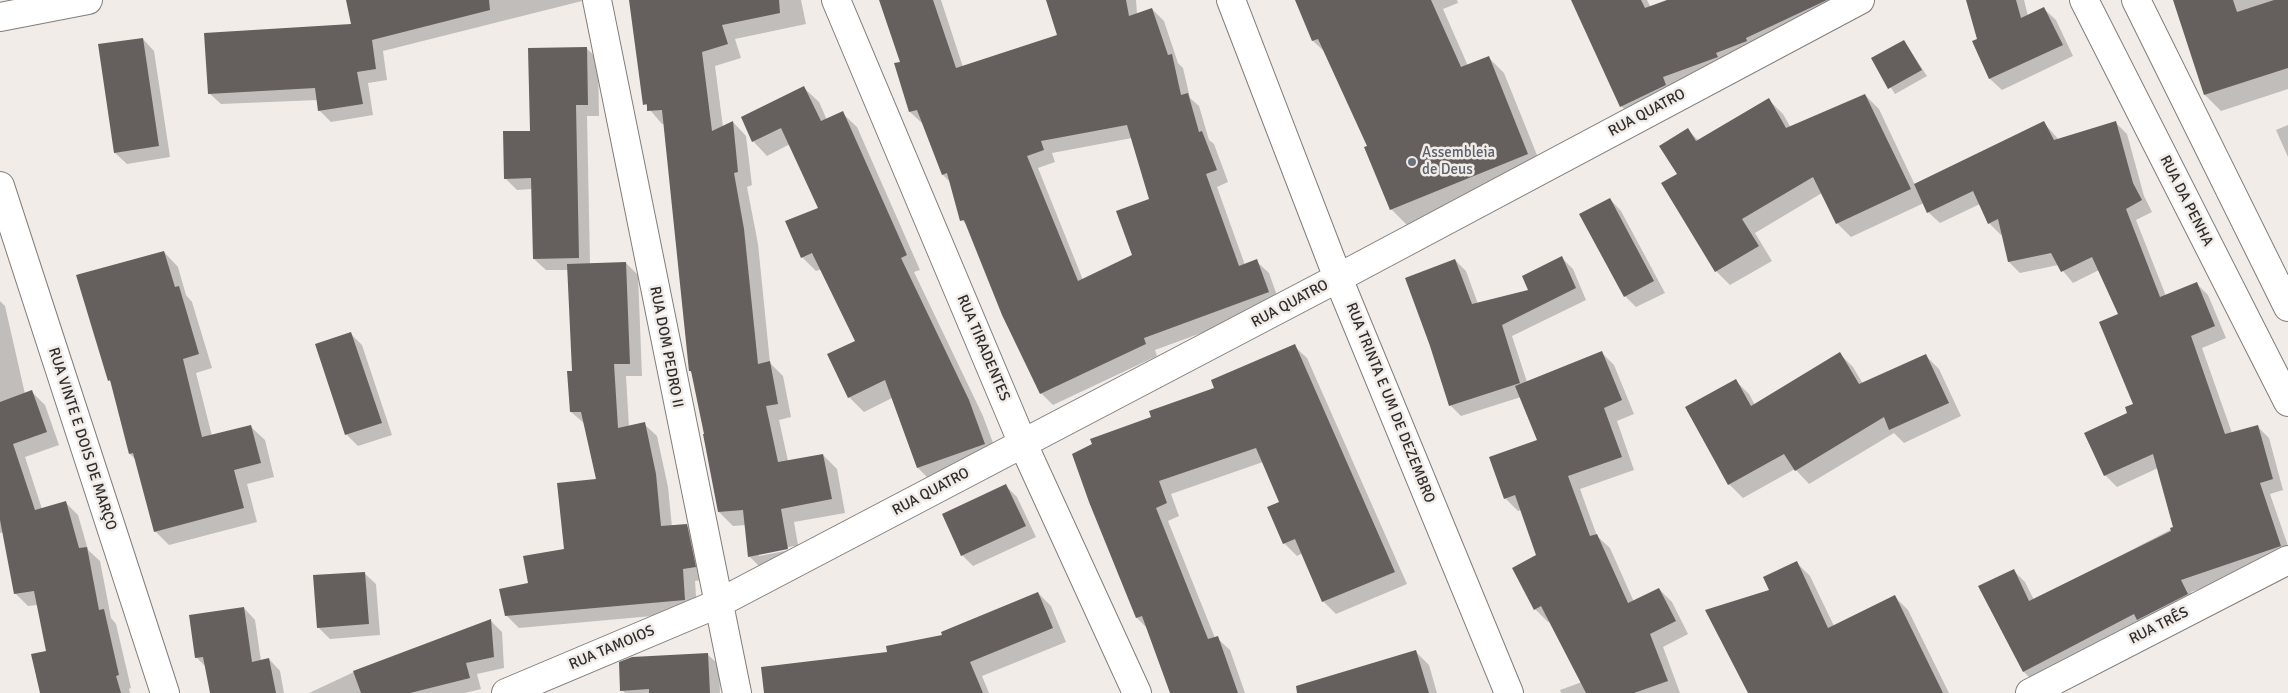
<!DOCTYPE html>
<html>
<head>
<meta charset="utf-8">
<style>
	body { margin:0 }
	canvas { display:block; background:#f1ece8 }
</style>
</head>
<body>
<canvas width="2288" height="693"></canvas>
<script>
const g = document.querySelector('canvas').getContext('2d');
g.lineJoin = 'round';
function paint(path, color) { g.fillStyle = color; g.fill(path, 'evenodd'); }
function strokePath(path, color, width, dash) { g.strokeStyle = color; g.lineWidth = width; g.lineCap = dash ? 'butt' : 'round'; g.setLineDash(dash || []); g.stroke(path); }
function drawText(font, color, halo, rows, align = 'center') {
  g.font = font + ' Signika,sans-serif'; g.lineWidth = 5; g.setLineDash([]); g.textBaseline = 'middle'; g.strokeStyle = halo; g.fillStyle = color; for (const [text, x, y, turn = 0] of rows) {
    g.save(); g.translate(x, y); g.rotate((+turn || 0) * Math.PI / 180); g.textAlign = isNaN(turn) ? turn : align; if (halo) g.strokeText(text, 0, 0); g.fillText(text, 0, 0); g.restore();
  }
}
paint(new Path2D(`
	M348 0H586L383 51 387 80 368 83 373 115 331 122 319 110 318 100 221 104 209 93 353 25Z
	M680 0H801L806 24 735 39 741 58 715 66 723 127 733 122 746 136 752 185 747 187 758 244 770 363 783 376 791 417 779 420 788 461 823 455 837 469 845 513 794 522 801 562 763 570 749 556 746 525 733 526 719 512 693 374 690 371 665 124H662L645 104ZM794 546 795 549 759 556V553Z
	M880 0H941L963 67 1058 36 1047 0H1136L1137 14 1152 9 1164 21 1178 63 1183 68 1190 98 1199 106 1209 140 1214 144 1228 182 1217 187 1245 265 1256 261 1269 273 1280 304 1155 350 1157 356 1053 405 1041 393 968 226 962 220 951 183 943 175 923 124 910 112 896 64 901 63ZM1132 138 1151 200 1134 256 1083 280 1038 168 1055 162 1052 153Z
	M1296 0H1457L1458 3 1443 9 1468 66 1488 57 1504 73 1543 170 1407 225 1391 209 1368 147 1326 53 1313 41Z
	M1573 0H1647L1651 8 1671 0H1858L1634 118 1621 106Z
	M1967 0H2024L2028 16 2044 9 2056 20 2073 56 2002 90 1990 79 1973 42 1978 40Z
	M2174 0H2288V89L2221 111 2205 95Z
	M143 39 154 51 170 157 127 164 115 153Z
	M1904 41 1927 76 1895 94 1872 58Z
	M586 48 598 59 599 116H587L590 264 626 263 638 275 642 376H626L629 427 644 424 657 436 668 487 672 527 686 525 699 538 707 579 695 581 697 612 519 628 506 615 529 584 565 550 597 480 585 424 571 412 573 372 568 270H546L534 259 532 189 517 190 505 178 531 132Z
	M804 88 819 102 827 120 842 113 857 127 920 270 914 272 983 416 999 459 932 482 918 468 892 398 864 412 849 397 857 341 822 269 816 271 802 257 819 209 790 144 767 156 753 141Z
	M1865 95 1879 109 1915 185 2044 123 2059 140 2116 123 2127 134 2144 196 2152 212 2136 220 2166 296 2197 284 2208 295 2226 338 2202 348 2232 433 2258 427 2269 438 2283 490 2270 494 2288 546V559L2191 592 2198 606 2035 683 2024 672 2014 571 2025 582 2034 600 2174 528 2158 468 2117 487 2105 475 2086 434 2129 414 2135 405 2119 315 2099 270 2073 283 2058 265 2020 273 2009 262 2003 234 2001 235 1989 223 1980 204 1940 223 1928 212 1924 203 1851 237 1837 223 1822 193 1755 233 1772 261 1730 285 1716 271 1678 175 1688 130 1699 141 1769 100 1783 114 1791 128Z
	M2288 125V157L2276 130Z
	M1610 199 1621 211 1665 293 1636 307 1625 296Z
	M164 252 178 267 186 295 192 302 212 368 196 373 212 436 250 426 265 440 274 477 247 484 257 522 169 545 155 531 136 460 130 454 112 383 109 380Z
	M1562 258 1573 269 1586 300 1512 336 1527 382 1601 352 1614 365 1634 414 1617 421 1634 470 1580 489 1597 536 1610 548 1634 602 1659 589 1672 602 1688 634 1663 647 1680 693H1561L1560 690 1582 682 1550 621 1548 622 1535 609 1538 556 1521 510 1518 511 1505 498 1538 440 1521 397 1461 416 1450 405 1455 260 1466 271 1478 304 1530 291Z
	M0 301 5 306 25 394 32 392 45 405 59 445 25 457 42 509 65 502 78 515 88 550 100 561 111 618 116 624 131 688 129 689 130 693H41L47 652 38 605 28 606 15 593 4 532 0 533Z
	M351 334 362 345 392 435 358 446 347 435 316 345Z
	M1294 346 1307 358 1407 584 1336 614 1323 601 1303 553 1297 556 1284 543 1281 503 1263 462 1171 494 1179 516 1168 521 1215 638H1217L1230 650 1245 693H1171L1148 629 1137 618 1074 454 1216 389Z
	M1840 354 1853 367 1863 384 1925 355 1939 369 1961 416 1904 443 1894 433 1809 484 1795 469 1743 498 1729 484 1736 381 1749 394 1755 405Z
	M1006 486 1017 497 1036 537 973 566 962 555Z
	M1796 562 1810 576 1834 626 1895 597 1908 610 1949 693H1749L1771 591Z
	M364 573 376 584 380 635 330 639 318 627Z
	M1038 593 1051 606 1066 642 982 676 989 693H792L889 653 943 636Z
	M244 608 255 620 261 661 269 659 280 671 284 693H211L206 667 196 657Z
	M491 621 502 632 504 668 477 674 481 689 465 693H309L354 672Z
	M1415 651 1429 665 1437 693H1330Z
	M707 654 719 665 720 693H625L622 690Z`), '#0003');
paint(new Path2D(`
	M346 0H489L490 10 372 40 376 69 357 72 363 104 318 111 315 88 208 94 204 33 351 24Z
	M629 0H779L780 13 722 25 728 44 702 52 712 131 733 121 738 172 734 173 744 229 758 364 770 361 778 404 766 406 778 462 823 454 832 499 781 509 788 549 748 557 743 510 718 512 703 434H704L691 371H689L662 110 647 111V104L643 105Z
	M879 0H933L956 68 1057 35 1046 0H1126L1129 16 1152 8 1168 55 1172 54 1181 95 1188 93 1199 132 1202 131 1217 170 1206 174 1239 266 1257 259 1269 292 1144 338 1146 344 1040 394 1002 315 964 220 960 221 947 173 942 175 917 110 909 112 894 63 900 62ZM1127 125 1149 199 1116 211 1132 255 1078 281 1027 156 1044 150 1041 141Z
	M1295 0H1431L1461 67 1489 56 1528 154 1390 210 1364 147 1367 146 1318 39 1312 41Z
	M1571 0H1641L1645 8 1667 0H1827L1746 38 1747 41 1716 53 1718 57 1663 77 1666 85 1620 107Z
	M1966 0H2016L2021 18 2044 7 2063 45 1989 79 1972 41 1977 39Z
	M2173 0H2233L2237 12 2274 0H2288V68L2204 95Z
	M143 38 159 146 114 153 98 44Z
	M1904 40 1922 70 1888 89 1871 58Z
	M587 47 588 105H576L579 258 533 259 531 178 504 179 503 131H530L528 48Z
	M804 86 821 121 843 111 907 255 901 258 969 400 985 444 917 468 885 380 848 398 827 354 855 341 812 253 801 258 785 221 818 208 781 128 752 142 741 117Z
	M1865 94 1911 189 1836 224 1813 177 1742 219 1759 246 1715 272 1661 183 1677 174 1659 146 1688 128 1696 141 1769 98 1786 128Z
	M2044 121 2054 140 2116 121 2133 183 2142 200 2126 209 2160 297 2197 282 2215 326 2191 336 2225 434 2258 425 2273 479 2260 483 2281 546 2181 580 2188 594 2137 620 2134 614 2023 672 1978 586 2014 569 2029 601 2171 531 2170 528 2173 527 2153 454 2104 476 2084 433 2127 413 2125 407 2133 404 2099 322 2118 314 2092 257 2061 272 2051 253 2008 262 1998 219 1988 224 1973 191 1927 213 1914 184Z
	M1610 198 1654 281 1624 297 1579 214Z
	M164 251 175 287 179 286 199 354 183 359 202 437 251 425 261 463 234 470 244 508 154 532 133 453 129 454 110 380 108 381 76 275Z
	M1562 256 1576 288 1502 325 1520 383 1449 406 1430 346 1405 278 1455 259 1472 304 1528 290 1522 276Z
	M626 262 630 364H614L618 428 645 422 656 474 661 526 687 524 696 567 683 569 685 600 505 616 499 589 528 583 523 556 564 549 557 483 596 479 581 412H570L567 371H572L567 264Z
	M351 332 382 423 345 435 315 344Z
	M1295 344 1395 572 1322 602 1295 539 1283 544 1267 507 1279 502 1256 448 1159 481 1167 503 1156 508 1208 639 1218 636 1238 693H1170L1142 616 1136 618 1089 502 1072 454 1092 444 1090 439 1151 417 1149 411 1214 388 1211 380Z
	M1602 351 1622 400 1604 408 1622 457 1568 476 1590 536 1597 534 1628 603 1659 588 1676 621 1650 634 1668 681 1634 693H1586L1541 606 1534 610 1512 568 1536 555 1515 495 1504 499 1489 457 1537 440 1515 386Z
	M1840 352 1859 384 1926 354 1949 403 1889 430 1884 417 1795 471 1784 454 1728 485 1685 407 1736 379 1751 406Z
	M32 390 47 432 13 444 35 510 66 501 79 548 87 547 99 610 104 609 119 675 116 676 121 693H40L31 654 46 651 34 591 14 594 0 520V402Z
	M1006 484 1026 526 961 556 942 514Z
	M1797 561 1828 628 1895 595 1943 693H1748L1705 610 1769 590 1763 577Z
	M365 572 369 624 317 628 313 575Z
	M1038 592 1053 628 970 662 983 693H764L761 667 887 652 886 646 942 635 941 632Z
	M244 607 252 662 269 658 276 693H210L203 657 195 658 189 615Z
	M491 619 494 657 466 663 470 678 410 693H361L353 671Z
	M1416 650 1429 693H1297L1296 686Z
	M708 653 710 693H649V689L620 691 619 662 632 657Z`), '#65605d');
const minor = new Path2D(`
	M597 0 737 693
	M836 0 1023 444 1137 693
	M1231 0 1338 278 1509 693
	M2084 0 2288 402
	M2136 0 2288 307
	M0 17 88 0
	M0 186 165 693
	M506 693 717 604 1338 278 1860 0
	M2030 693 2288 560`);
strokePath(minor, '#827d7a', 30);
strokePath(minor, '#fff', 28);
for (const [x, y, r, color] of [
	[1412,162,5,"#6b7280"]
]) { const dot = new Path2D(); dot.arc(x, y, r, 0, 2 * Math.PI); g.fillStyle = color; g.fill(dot); strokePath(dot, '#f1ece8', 2); }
drawText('15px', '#2f2d2c', '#f1ece8', [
	["RUA QUATRO",1647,113,-28],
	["RUA DA PENHA",2186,201,63],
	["RUA QUATRO",1290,304,-28],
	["RUA DOM PEDRO II",666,347,79],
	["RUA TIRADENTES",983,348,67],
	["RUA TRINTA E UM DE DEZEMBRO",1390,403,68],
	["RUA VINTE E DOIS DE MARÇO",82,439,72],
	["RUA QUATRO",931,492,-28],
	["RUA TRÊS",2159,626,-27],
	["RUA TAMOIOS",612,648,-23]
]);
drawText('15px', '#5b616d', '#f1ece8', [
	["Assembleia",1422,153],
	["de Deus",1422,170]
], 'left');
</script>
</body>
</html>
